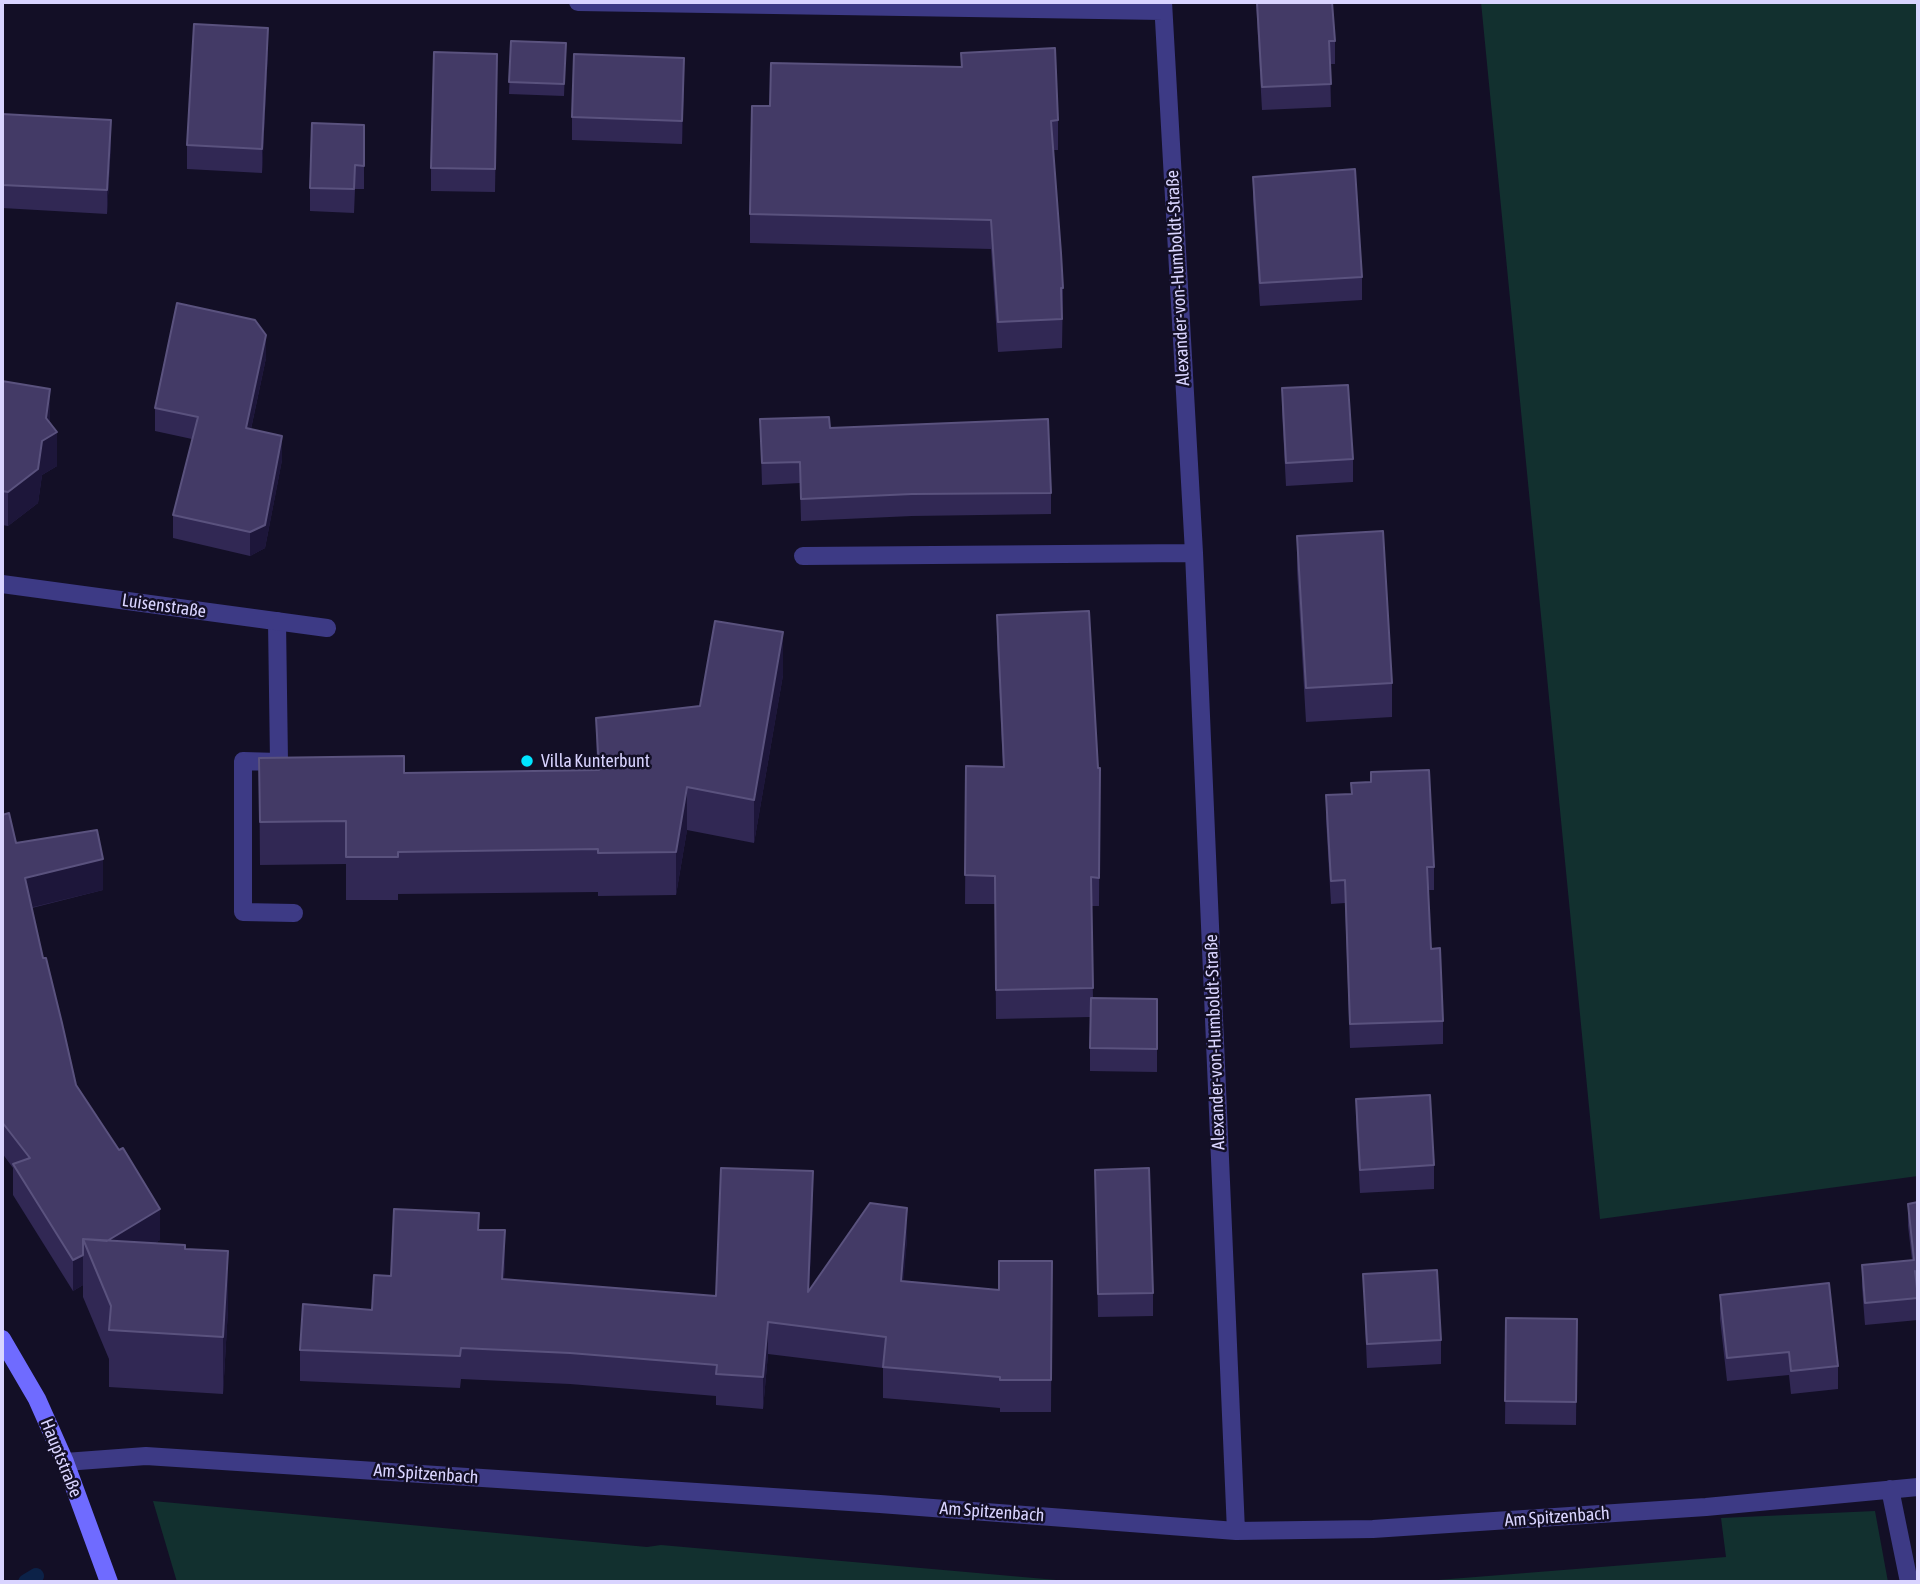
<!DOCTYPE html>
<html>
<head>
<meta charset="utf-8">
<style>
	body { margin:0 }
	#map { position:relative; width:1920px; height:1584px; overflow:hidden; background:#130f26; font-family:"Asap Condensed",sans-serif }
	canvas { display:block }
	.frame { position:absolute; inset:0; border:4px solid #d9d4ff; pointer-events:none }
</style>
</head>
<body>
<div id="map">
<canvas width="1920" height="1584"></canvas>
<div class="frame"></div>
</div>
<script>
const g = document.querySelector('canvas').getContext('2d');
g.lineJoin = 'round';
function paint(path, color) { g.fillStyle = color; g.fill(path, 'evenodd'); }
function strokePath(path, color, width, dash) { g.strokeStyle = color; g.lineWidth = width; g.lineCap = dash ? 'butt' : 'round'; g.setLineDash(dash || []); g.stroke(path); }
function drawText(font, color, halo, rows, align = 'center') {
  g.font = font + ' "Asap Condensed",sans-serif'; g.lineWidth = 5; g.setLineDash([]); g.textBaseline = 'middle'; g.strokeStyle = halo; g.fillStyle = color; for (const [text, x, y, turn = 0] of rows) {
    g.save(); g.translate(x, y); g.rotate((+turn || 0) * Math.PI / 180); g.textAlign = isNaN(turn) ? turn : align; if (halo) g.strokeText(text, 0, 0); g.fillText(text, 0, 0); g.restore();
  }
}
paint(new Path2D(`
	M1481 2H1918V1176L1600 1219Z
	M153 1501 647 1547 661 1545 1079 1582H177Z
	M1875 1511 1888 1582H1413L1726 1557 1721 1518Z`), '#12302f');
strokePath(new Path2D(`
	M26 1582 36 1576`), '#0c2248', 16);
strokePath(new Path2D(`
	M277 621 279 762 243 761V912L294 913`), '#3d3a85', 18);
strokePath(new Path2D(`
	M578 2 1163 11
	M1163 2 1194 553 1236 1531
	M803 556 1194 553
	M2 584 327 628
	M65 1462 146 1456 880 1504 1236 1531 1373 1529 1706 1507 1918 1487
	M1890 1489 1909 1582`), '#3d3a85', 18);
strokePath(new Path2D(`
	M2 1339 37 1399 65 1462 109 1582`), '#6f6bff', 18);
paint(new Path2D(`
	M1256 2H1332L1335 41V64H1330L1331 107 1262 110Z
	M511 41 566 43 564 96 509 94Z
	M268 51 262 173 187 169V145Z
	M961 53 1058 120V150H1053L1063 288 1062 348 998 352 991 249 750 243V214L770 106 961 67Z
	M497 77 495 192 431 191V168Z
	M684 81 682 144 572 140V117Z
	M2 114 111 144 107 214 2 208Z
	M364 125V189H355L354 213 310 211V188Z
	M1253 177 1362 277V300L1260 306 1253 200Z
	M266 358 251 429 282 460 265 548 250 556 173 538V515L192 439 155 431V408Z
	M2 381 50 423 57 466 42 475 38 503 8 526 2 525Z
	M1282 388 1353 459V482L1286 486 1282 411Z
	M760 419 830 428 1051 493V514L912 516 801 521 800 483 762 485Z
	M1297 536 1392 683V717L1306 722 1297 570Z
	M997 615 1098 768H1100L1099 906H1091L1093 998 1157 999V1072L1090 1071V1017L996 1019 995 904H965L966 766 1003 767 997 644Z
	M783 675 754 843 687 830 676 895 598 896V892L398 894V900H346V864L260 865 259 758 404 773 597 770 596 718 700 706Z
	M1371 772 1434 867V890H1428L1431 949 1443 1021V1044L1350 1048 1345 903 1331 904 1326 819V795L1351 794V783L1371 782Z
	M2 815 16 843 103 890 32 908 43 958 76 1085 160 1240 155 1243 185 1249 228 1309 223 1394 109 1387V1359L83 1297V1285L73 1291 13 1195V1168L2 1153Z
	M1356 1099 1434 1165V1189L1360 1193 1356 1122Z
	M1095 1170 1153 1293V1316L1098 1317Z
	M1918 1202V1320L1865 1325 1862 1287V1265L1912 1260 1908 1226V1204Z
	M813 1203 809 1290 907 1239 903 1281 999 1290 1052 1261 1051 1412H1000V1408L883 1398V1368L768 1354 763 1409 716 1405V1396L570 1384 461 1379 460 1388 300 1381V1350L372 1310 391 1276 479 1230 505 1262 504 1279 716 1296Z
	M1363 1274 1441 1340V1364L1367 1368Z
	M1720 1295 1838 1366V1389L1791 1394 1789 1375 1727 1381 1720 1319Z
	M1506 1318 1577 1319 1576 1425 1505 1424Z`), '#312854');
paint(new Path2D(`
	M268 28V51L262 173V149Z
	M684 58V81L682 144V121Z
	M111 120V144L107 214V190Z
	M266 335V358L246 452V428Z
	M50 389V423L57 432V466L42 475 38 503 8 526V492L46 418Z
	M282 436V460L265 548 250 556V532Z
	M783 632V675L754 843V800Z
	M687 787V830L676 895V852Z
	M103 859V890L25 909V878Z
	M813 1171V1203L808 1323V1292Z
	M907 1208V1239L901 1312V1281Z
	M160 1209V1240L99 1276 88 1252Z
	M505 1230V1262L502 1310V1279Z
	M228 1251V1309L223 1394V1337Z
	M83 1255V1285L73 1291V1260Z
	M768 1322V1354L763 1409V1377Z`), '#1d163a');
const building = new Path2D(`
	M1257 2H1332L1335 41H1329L1331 84 1262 87Z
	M194 24 268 28 262 149 187 145Z
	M511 41 566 43 564 84 509 82Z
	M1055 48 1058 120 1051 121 1061 253 1063 288H1061L1062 319 998 322 991 220 750 214 752 106H770L771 63 962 67 961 53Z
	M434 52 497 54 495 169 431 168Z
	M574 54 684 58 682 121 572 117Z
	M2 114 111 120 107 190 2 185Z
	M312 123 364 125V166L355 165 354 189 310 188Z
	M1355 169 1362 277 1260 283 1253 177Z
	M177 303 255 320 266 335 246 428 282 436 265 525 250 532 173 515 198 417 155 408Z
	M2 381 50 389 46 418 57 432 42 441 38 469 8 492 2 491Z
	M1348 385 1353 459 1286 463 1282 388Z
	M829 417 830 428 1048 419 1051 493 912 494 801 499 800 462 762 463 760 419Z
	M1383 531 1392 683 1306 688 1297 536Z
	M1089 611 1098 768H1100L1099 878 1091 877 1093 988 996 990 995 876 965 875 966 766 1004 767 997 615Z
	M715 621 783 632 754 800 687 787 676 852 598 853V849L398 852V857H346V821L260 822 259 758 404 756V773L599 770 596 718 700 706Z
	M1429 770 1434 867H1427L1431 949 1440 948 1443 1021 1350 1024 1345 880 1331 881 1326 795 1352 794 1351 783 1371 782V772Z
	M9 813 16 843 97 830 103 859 25 878 43 958H46L62 1023 76 1085 119 1150 123 1148 160 1209 107 1241 83 1239V1255L73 1260 13 1164 30 1158 2 1122V815Z
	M1091 998 1157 999V1049L1090 1048Z
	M1430 1095 1434 1165 1360 1170 1356 1099Z
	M721 1168 813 1171 808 1292 870 1203 907 1208 901 1281 999 1290V1261H1052L1051 1380H1000V1377L883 1367 886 1337 768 1322 763 1377 716 1374 717 1365 570 1353 461 1348 460 1356 300 1350 303 1304 372 1310 374 1275 391 1276 394 1209 479 1213 478 1230H505L502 1279 716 1296Z
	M1149 1168 1153 1293 1098 1294 1095 1170Z
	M1918 1202V1280H1916L1915 1271 1918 1298 1865 1303 1862 1265 1914 1260 1908 1204Z
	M83 1239 185 1245V1249L228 1251 223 1337 109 1330 111 1306Z
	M1437 1270 1441 1340 1367 1344 1363 1274Z
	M1829 1283 1838 1366 1791 1371 1789 1352 1727 1358 1720 1295Z
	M1506 1318 1577 1319 1576 1402 1505 1401Z`);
paint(building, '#433a66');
strokePath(building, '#5a527e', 2);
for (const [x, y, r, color] of [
	[527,761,7,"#00e5ff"]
]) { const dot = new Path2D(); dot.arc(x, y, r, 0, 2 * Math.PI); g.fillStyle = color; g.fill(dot); strokePath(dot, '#130f26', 2.5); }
drawText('18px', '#d9d4ff', '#130f26', [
	["Alexander-von-Humboldt-Straße",1178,278,-93],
	["Luisenstraße",164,606,8],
	["Alexander-von-Humboldt-Straße",1215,1042,-92],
	["Hauptstraße",61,1458,68],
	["Am Spitzenbach",426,1474,4],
	["Am Spitzenbach",992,1512,4],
	["Am Spitzenbach",1557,1517,-4]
]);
drawText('18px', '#d9d4ff', '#130f26', [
	["Villa Kunterbunt",541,761]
], 'left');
</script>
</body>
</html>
